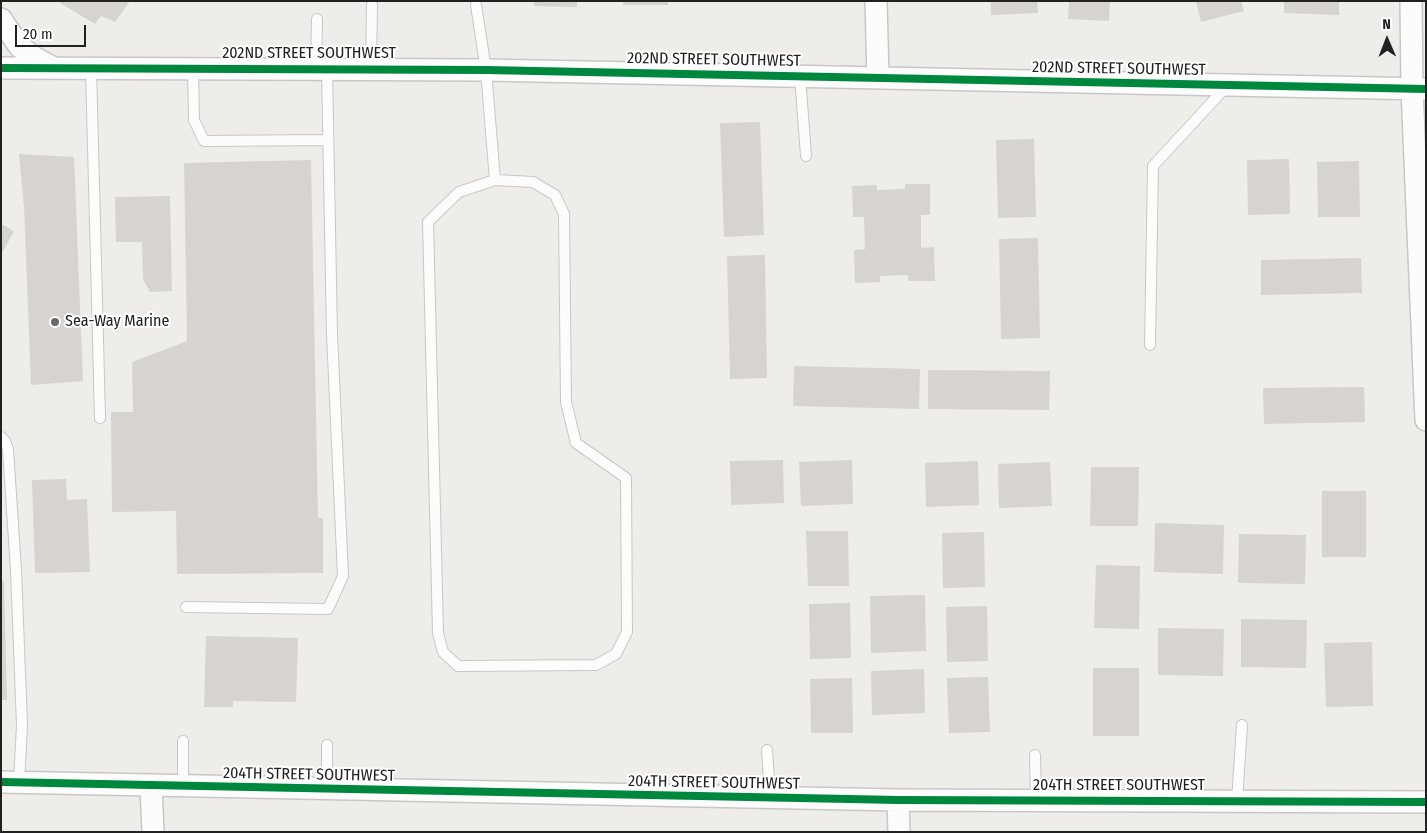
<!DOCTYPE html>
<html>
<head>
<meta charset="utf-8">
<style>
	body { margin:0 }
	#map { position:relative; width:1427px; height:833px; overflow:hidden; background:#efedea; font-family:"Fira Sans Condensed",sans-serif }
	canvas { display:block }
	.frame { position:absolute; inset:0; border:2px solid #212121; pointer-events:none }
	.north { position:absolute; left:1362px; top:15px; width:50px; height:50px; -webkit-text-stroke:4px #fff; paint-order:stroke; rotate:359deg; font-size:14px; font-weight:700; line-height:20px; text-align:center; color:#212121 }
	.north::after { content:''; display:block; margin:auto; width:18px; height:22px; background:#212121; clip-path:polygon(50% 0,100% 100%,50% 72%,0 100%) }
	.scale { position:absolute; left:15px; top:25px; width:71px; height:22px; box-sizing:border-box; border:2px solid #212121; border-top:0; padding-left:6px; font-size:15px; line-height:18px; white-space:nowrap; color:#212121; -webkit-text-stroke:4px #fff; paint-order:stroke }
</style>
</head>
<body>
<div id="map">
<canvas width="1427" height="833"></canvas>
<div class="frame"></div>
<div class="north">N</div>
<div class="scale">20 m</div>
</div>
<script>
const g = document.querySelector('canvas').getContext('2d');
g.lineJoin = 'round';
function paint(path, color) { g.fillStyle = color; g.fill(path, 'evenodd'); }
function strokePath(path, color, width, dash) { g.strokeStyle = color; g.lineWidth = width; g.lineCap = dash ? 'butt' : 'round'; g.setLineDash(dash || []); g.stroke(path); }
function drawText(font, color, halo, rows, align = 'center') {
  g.font = font + ' "Fira Sans Condensed",sans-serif'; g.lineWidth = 4; g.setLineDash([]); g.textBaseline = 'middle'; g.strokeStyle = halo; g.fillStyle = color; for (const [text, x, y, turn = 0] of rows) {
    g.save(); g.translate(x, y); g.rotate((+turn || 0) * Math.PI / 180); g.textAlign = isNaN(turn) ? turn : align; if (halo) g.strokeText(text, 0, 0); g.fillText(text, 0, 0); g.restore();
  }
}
paint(new Path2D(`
	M57 1H130L115 22 101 16 95 24Z
	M534 1H577V7L534 6Z
	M623 1H668V5H623Z
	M991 1H1037L1038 13 991 15Z
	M1069 1H1110L1109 21 1068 19Z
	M1196 1H1241L1244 11 1201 22Z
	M1284 1H1339V15L1284 13Z
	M760 122 764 235 724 237 720 123Z
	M1034 139 1036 217 998 218 996 140Z
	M19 154 74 157 83 381 31 385 24 207Z
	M1289 159 1290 214 1248 215 1247 160Z
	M311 160 318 518H323V573L177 574 176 511 112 512 111 412H133L132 362 187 341 184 163Z
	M1359 161 1360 217H1318L1317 162Z
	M905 184H930V215H921V248L934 247 935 281H908V275L880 276V282L855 283 854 250 865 249 864 217H853L852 186 877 185V190L905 189Z
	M170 196 172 291 150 292 143 279 142 242H116L115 197Z
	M1 224 14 231 1 255Z
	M1038 238 1040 338 1001 339 999 239Z
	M765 255 767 378 730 379 727 256Z
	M1361 258 1362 293 1261 295V260Z
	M794 366 920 369 919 409 793 406Z
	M928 370 1050 371 1049 410 928 409Z
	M1364 387 1365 422 1264 424 1263 388Z
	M783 460 784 503 731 505 730 461Z
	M852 460 853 504 801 506 799 462Z
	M978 461 979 505 926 507 925 463Z
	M1050 462 1052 506 999 508 998 464Z
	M1091 467H1139L1138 526H1090Z
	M66 479 67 500 87 499 90 572 35 573 32 480Z
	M1322 491H1366V557H1322Z
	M1155 523 1224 525 1223 574 1154 572Z
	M806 531H848L849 586H808Z
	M984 532 985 587 943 588 942 533Z
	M1239 534 1306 535 1305 584 1238 583Z
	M1096 565 1140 566 1139 629 1094 628Z
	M1 581H4L7 700H1Z
	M925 595 926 651 871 653 870 596Z
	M850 603 851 658 810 659 809 604Z
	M987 606 988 661 947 662 946 607Z
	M1241 619 1307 620 1306 668 1241 667Z
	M1158 628 1224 629 1223 676 1158 675Z
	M206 636 298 638 296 702 233 701V707H204Z
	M1372 642 1373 706 1326 707 1324 643Z
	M1093 668H1139V736H1093Z
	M924 669 925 713 872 715 871 671Z
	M988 677 990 732 949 733 947 678Z
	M852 678 853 733H811L810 679Z`), '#d6d3d1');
const lane = new Path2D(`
	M476 5 486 70 495 180
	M91 68 100 418
	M193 68 194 120 204 141 328 140
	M316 68 317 19
	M371 68 372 5
	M800 76 806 156
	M495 180 533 182 555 195 564 214 566 402 576 443 626 478 627 632 616 654 596 665 458 666 443 652 438 633 428 222 459 192Z
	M1150 345 1153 166 1227 86
	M1 437 5 441 8 449 16 570 22 725 19 783
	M186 607 328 609 343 576 332 334 327 68
	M183 741V786
	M767 750 770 797
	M1035 755 1036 799
	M327 789V745
	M1237 801 1242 725`);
const street = new Path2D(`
	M876 1 878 77
	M1411 1 1412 89 1426 420
	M1 19 19 46 35 58 52 67
	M1 68 486 70 1426 89
	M1 782 898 800 1426 802
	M151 786 153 832
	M898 800 899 832`);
strokePath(lane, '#c8c7c6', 12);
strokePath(street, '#c8c7c6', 24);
strokePath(lane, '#fdfcfc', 10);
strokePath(street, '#fdfcfc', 21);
strokePath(new Path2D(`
	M1 68 486 70 1426 89
	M1 782 898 800 1426 802`), '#00873e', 8);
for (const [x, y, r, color] of [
	[55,322,5,"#696867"]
]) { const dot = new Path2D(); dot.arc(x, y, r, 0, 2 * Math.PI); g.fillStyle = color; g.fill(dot); strokePath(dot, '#fff', 2); }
drawText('16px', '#212121', '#fff', [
	["202ND STREET SOUTHWEST",309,54],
	["202ND STREET SOUTHWEST",714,60,1],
	["202ND STREET SOUTHWEST",1119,69,1],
	["204TH STREET SOUTHWEST",309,775,1],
	["204TH STREET SOUTHWEST",714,783,1],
	["204TH STREET SOUTHWEST",1119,786]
]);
drawText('16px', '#212121', '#fff', [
	["Sea-Way Marine",65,322]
], 'left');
</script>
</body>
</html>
